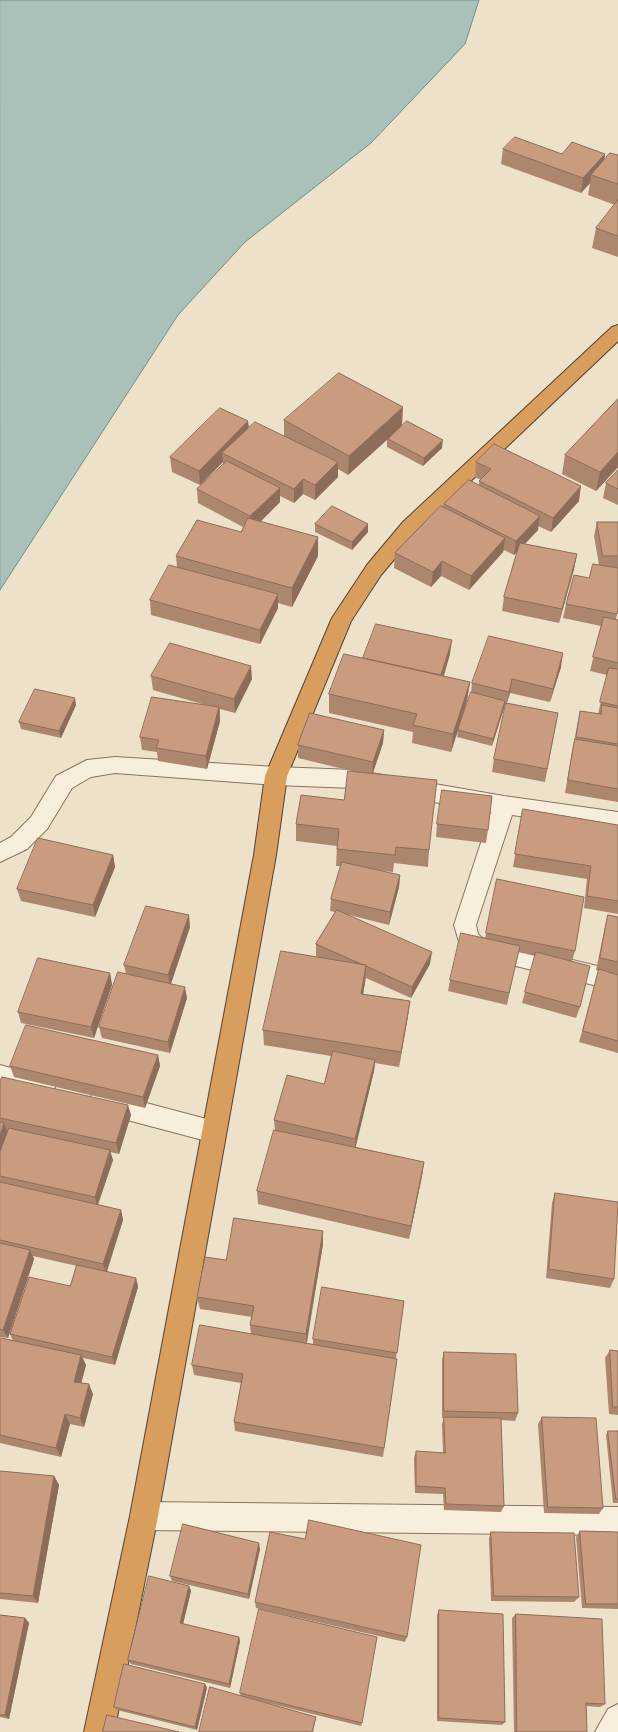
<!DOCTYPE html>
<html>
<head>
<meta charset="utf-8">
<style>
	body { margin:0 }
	canvas { display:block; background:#ede1c9 }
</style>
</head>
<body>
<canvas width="618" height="1732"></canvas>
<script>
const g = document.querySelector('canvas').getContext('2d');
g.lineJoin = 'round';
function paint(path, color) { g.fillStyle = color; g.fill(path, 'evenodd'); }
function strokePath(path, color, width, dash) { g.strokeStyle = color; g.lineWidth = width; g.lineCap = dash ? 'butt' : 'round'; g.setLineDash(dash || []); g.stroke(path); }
const water = new Path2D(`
	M0 0H479L465 44 371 143 245 242 178 315 0 590Z`);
paint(water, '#a9c1b9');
strokePath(water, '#709087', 1);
const street = new Path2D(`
	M115 757 276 767 354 770 504 796 618 812V830L512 815 476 925 478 934 482 938 618 971V991L475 956 467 953 460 945 454 925 491 812 354 788 276 785 115 773 91 777 72 788 47 829 27 849 0 862V843L11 837 31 817 56 776 87 760Z
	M0 1065 51 1079 55 1087 51 1095 43 1098 0 1087Z
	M101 1091 214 1121 223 1124 226 1132 223 1140 214 1143 101 1113 92 1110 89 1102 92 1094Z
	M144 1502 618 1507V1535L144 1530 134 1526 130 1516 134 1506Z
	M618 1704V1732H595L608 1709Z`);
const highway = new Path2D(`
	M618 325V341L417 532 381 575 351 621 287 776 276 855 158 1516 114 1732H84L130 1516 254 855 265 776 332 618 367 565 403 522 612 327Z`);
strokePath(street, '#89735e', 2);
strokePath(highway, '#574232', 2);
paint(street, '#f8eedc');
paint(highway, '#d79e5e');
paint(new Path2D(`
	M503 149 562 154H605L604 159 618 155V257L592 248 596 228 615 205 588 195 590 183 581 193 501 164Z
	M618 399V467L596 491 562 474 565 455Z
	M284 420 402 426 442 448 423 466 387 447V440L348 475 338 469V477L315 500 303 494 294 503 280 496V502L261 521 318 556 292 607 278 603V608L260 644 151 615 150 600 177 567 176 556 241 532 243 527 198 503 197 489 223 465V462L200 485 172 472 170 457 248 421 249 428 284 436Z
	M476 462 579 501 551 532 538 526V530L525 544 577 554 574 569 559 623 502 611 504 597 517 552 514 555 504 550 503 552 469 590 441 576 431 587 394 568 395 553 444 508V504L479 485V481L481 480 475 477Z
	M618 470V505L603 498 606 483Z
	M597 522H618V610L616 619 618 620V802L565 793 572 752 580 711 598 714 607 675 590 671 601 626 563 618 566 604 589 578 599 565 594 536Z
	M315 524H368V532L352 550 315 532Z
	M450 654 444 676 470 682 467 700 460 725 471 693 472 683 561 667 550 702 510 693 507 703 558 713 545 782 492 772 494 759 506 705H505L492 746 457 737 458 731 451 752 412 743 413 732 329 713V694L363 658Z
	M151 676 252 679 235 713 220 709V721L207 769 158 761 157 752 142 750 140 737 209 706 153 690Z
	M76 705 61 738 21 729 19 722Z
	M384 730 383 743 373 773 429 850 428 867 394 863 393 872 377 870 400 875 399 887 389 925 349 915 430 964 411 998 366 978 363 994 410 1001 408 1016 399 1067 375 1063 374 1071 355 1147 424 1162 422 1176 409 1239 258 1204 257 1191 275 1130 274 1120 324 1084 331 1056 264 1045 263 1030 318 957 316 956V944L335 912 330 911 331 899 341 866H336L337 846 296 841V824L344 800 356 772 298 758V745Z
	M523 809 618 825V914L584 908 587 879 513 867Z
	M437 824 488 830 486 843 436 837Z
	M113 855 115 867 95 917 21 901 17 889Z
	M497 879 575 951 572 961 580 1007 576 1018 522 1003 535 956 518 952 507 1005 448 991 450 980 485 939Z
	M608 915 618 917V1053L579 1042 599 971 596 970 605 927Z
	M190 927 171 984 187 998 170 1053 102 1038 99 1027 126 974 124 965Z
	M110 973 112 985 94 1038 21 1023 18 1012Z
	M158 1055 160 1066 145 1108 14 1077 10 1066Z
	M0 1082 131 1115 119 1154 110 1152 113 1160 98 1205 121 1210 123 1220 107 1272 136 1278 138 1287 115 1365 83 1358 86 1365 81 1383 93 1394 84 1427 70 1424 61 1457 0 1443V1340L13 1341 10 1334 70 1286 77 1266 33 1256 34 1259 8 1338 0 1337Z
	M555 1193 614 1279 610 1288 546 1278 552 1203Z
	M323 1231V1244L307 1343 313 1344V1339L404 1301 396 1358 397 1359 383 1457 235 1431 234 1422 241 1383 194 1375 192 1365 251 1334 250 1325 252 1317 200 1309 197 1297 226 1260Z
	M610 1350 618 1351V1415L609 1414 605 1358Z
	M444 1352 518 1413 515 1421 501 1420 504 1506 501 1512 444 1510 443 1494 415 1493 414 1458 416 1451 443 1453 442 1424 444 1418H442V1360Z
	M542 1417 603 1508 599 1514 544 1513 538 1424Z
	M608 1431H618V1503H613L606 1435Z
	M0 1471 54 1476 59 1485 38 1603 0 1599Z
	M580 1531 618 1532V1609L582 1608 576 1537Z
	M491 1532 579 1597 574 1602 491 1601 489 1538Z
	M260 1549 249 1599 172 1581 170 1576Z
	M189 1586 191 1591 183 1624 239 1637 240 1641 230 1688 131 1664 128 1660Z
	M255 1602 407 1637 405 1642 256 1608Z
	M439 1610 505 1722 502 1725 437 1721V1615Z
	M516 1614 605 1704 600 1707 586 1706 587 1732H514L512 1618Z
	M0 1615 25 1618 29 1623 9 1719 0 1717Z
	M205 1684 207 1688 197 1730 117 1710 114 1707Z
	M240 1693 362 1723 361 1726 252 1699 316 1717 313 1732H199L241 1696Z`), '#ad866e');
paint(new Path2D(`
	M605 154 603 169 591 175 590 183 581 193 583 178Z
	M403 407 402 426 348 475 349 456Z
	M248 421 249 435 222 453 223 462 200 485 199 471Z
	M443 440 442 448 423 466 424 458Z
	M618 452V467L596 491 600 472Z
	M338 462V477L315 500V485Z
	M303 479V494L294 503V489Z
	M581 486 579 501 551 532 553 518Z
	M280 488V502L251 531 250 516Z
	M540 516 538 530 514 555 516 541Z
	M368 524V532L352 550V542Z
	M318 537V556L292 607V588Z
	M505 538 503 552 469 590 471 576Z
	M577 554 574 569 559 623 562 609Z
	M442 561 441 576 431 587 433 572Z
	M278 594V608L260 644V630Z
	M452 640 450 654 439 690 440 676Z
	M563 653 561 667 550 702 553 689Z
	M251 666 252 679 235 713 234 699Z
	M512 679 510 693 506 705Z
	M470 682 467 700 451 752 453 734Z
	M75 698 76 705 61 738 59 731Z
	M505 701 504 708 492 746 493 739Z
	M219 707 220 721 207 769 206 756Z
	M384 730 383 743 372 775 373 762Z
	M113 855 115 867 95 917 93 905Z
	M400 875 399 887 389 925 390 912Z
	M189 915 190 927 170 986 168 975Z
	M432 952 430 964 411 998 412 987Z
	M366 965 365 981 361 1009V994Z
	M110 973 112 985 94 1038 91 1027Z
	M185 987 187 998 170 1053 168 1042Z
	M410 1001 408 1016 399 1067 401 1052Z
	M158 1055 160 1066 145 1108 143 1097Z
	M375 1060 374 1071 355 1150V1139Z
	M128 1105 131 1115 119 1154 116 1143Z
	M4 1123 8 1134 0 1156V1135Z
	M110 1150 113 1160 97 1207 95 1197Z
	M424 1162 422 1176 409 1239 411 1226Z
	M121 1210 123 1220 106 1273 103 1264Z
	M323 1231V1244L306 1345V1334Z
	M30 1250 34 1259 8 1338 3 1330Z
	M136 1278 138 1287 115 1365 112 1357Z
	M81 1355 86 1365 79 1392 74 1382Z
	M89 1384 93 1394 84 1427 80 1418Z
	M65 1414 70 1424 61 1457 56 1448Z
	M54 1476 59 1485 38 1603 33 1596Z
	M259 1543 260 1549 249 1599 248 1594Z
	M189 1586 191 1591 182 1628 180 1623Z
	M25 1618 29 1623 9 1719 5 1715Z
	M239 1637 240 1641 230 1688 229 1684Z
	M205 1684 207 1688 197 1730 195 1727Z`), '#8d6d5a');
const building = new Path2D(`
	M515 137 562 154 572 142 605 154 583 178 503 149Z
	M610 153 618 155V184L591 175Z
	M618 200V236L596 228Z
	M339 373 403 407 349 456 284 420Z
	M618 399V452L600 472 565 455Z
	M220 408 248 421 199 471 170 457Z
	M407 421 443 440 424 458 388 439Z
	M255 422 338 462 315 485 303 479 294 489 222 453Z
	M494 444 581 486 553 518 479 481 491 469 476 462Z
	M227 461 280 488 250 516 197 489Z
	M618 470V489L606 483Z
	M469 480 540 516 516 541 444 504Z
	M332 506 368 524 352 542 315 524Z
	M441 506 505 538 471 576 442 561 433 572 395 553Z
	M248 518 318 537 292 588 176 556 197 520 241 532Z
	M597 522H618V556H603Z
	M520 543 577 554 562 609 504 597Z
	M593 564 618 568V610L617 614 566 604 574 575 589 578Z
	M169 565 278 594 260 630 150 600Z
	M604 617 618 620V663L593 657Z
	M376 624 452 640 441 675 363 658Z
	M489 636 563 653 553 689 512 679 509 692 472 683Z
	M170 643 251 666 234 699 151 676Z
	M344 654 470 682 453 734 413 725 417 714 329 694Z
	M609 668 618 669V706L600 702Z
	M35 689 75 698 59 731 19 722Z
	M471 692 505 701 493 739 458 730Z
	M152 697 219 707 206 756 156 748 159 740 140 737Z
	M506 703 558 713 547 769 494 759Z
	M602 705 618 708V744L576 737 580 711 601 714Z
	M310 713 384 730 373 762 298 745Z
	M575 739 618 746V789L568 780Z
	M348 771 437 780 429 850 396 847 395 855 337 849 339 829 296 824 301 795 344 800Z
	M442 790 492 796 488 830 437 824Z
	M523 809 618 825V901L587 896 591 866 515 854Z
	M38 838 113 855 93 905 17 889Z
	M342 862 400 875 390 912 331 899Z
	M497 879 584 897 575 951 486 933Z
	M146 906 189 915 168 975 124 965Z
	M337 910 432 952 412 987 366 966V965L361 964 316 944Z
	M608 915 618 917V962L600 958Z
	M461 933 520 946 509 993 450 980Z
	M281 951 366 965 361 994 410 1001 401 1052 263 1030Z
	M536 952 590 966 580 1007 525 992Z
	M38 958 110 973 91 1027 18 1012Z
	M599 969 618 975V1041L583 1031Z
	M118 972 185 987 168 1042 99 1027Z
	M26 1025 158 1055 143 1097 10 1066Z
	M333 1051 375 1060 355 1139 274 1120 287 1075 324 1084Z
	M2 1077 128 1105 116 1143 0 1118V1082Z
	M0 1122 4 1123 0 1135Z
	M9 1128 110 1150 95 1197 0 1176V1152Z
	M274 1130 424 1162 411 1226 257 1191Z
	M0 1182 121 1210 103 1264 0 1240Z
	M555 1193 618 1202 614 1279 549 1269Z
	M234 1218 323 1231 306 1334 250 1325 254 1306 197 1297 205 1257 226 1260Z
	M0 1243 30 1250 3 1330 0 1329Z
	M77 1265 136 1278 112 1357 10 1334 29 1277 70 1286Z
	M322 1287 404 1301 397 1353 313 1339Z
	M200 1325 397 1359 384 1448 234 1422 243 1374 192 1365Z
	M1 1338 81 1355 74 1382 89 1384 80 1418 65 1414 56 1448 0 1435V1340Z
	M610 1350 618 1351V1407H613Z
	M444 1352 516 1354 518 1413 444 1411Z
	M444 1417 501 1418 504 1506 446 1504 445 1488 416 1486V1451L445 1453Z
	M542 1417 596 1418 603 1508 548 1507Z
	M608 1431H618V1499H616Z
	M0 1471 54 1476 33 1596 0 1593Z
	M309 1520 421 1545 407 1637 255 1602 270 1532 305 1539Z
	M183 1524 259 1543 248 1594 170 1576Z
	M580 1531 618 1532V1604H586Z
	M491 1532 574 1533 579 1597 494 1596Z
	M149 1576 189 1586 180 1623 239 1637 229 1684 128 1660Z
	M259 1609 377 1637 362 1723 240 1693Z
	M439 1610 503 1614 505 1722 439 1718Z
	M516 1614 602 1619 605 1704 586 1703 587 1732H517Z
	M0 1615 25 1618 5 1715H0Z
	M124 1664 205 1684 195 1727 114 1707Z
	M210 1687 316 1717 312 1732H199Z
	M107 1715 179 1732H103Z`);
paint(building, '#c99c80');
strokePath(building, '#8d6d5a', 1);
</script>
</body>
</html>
